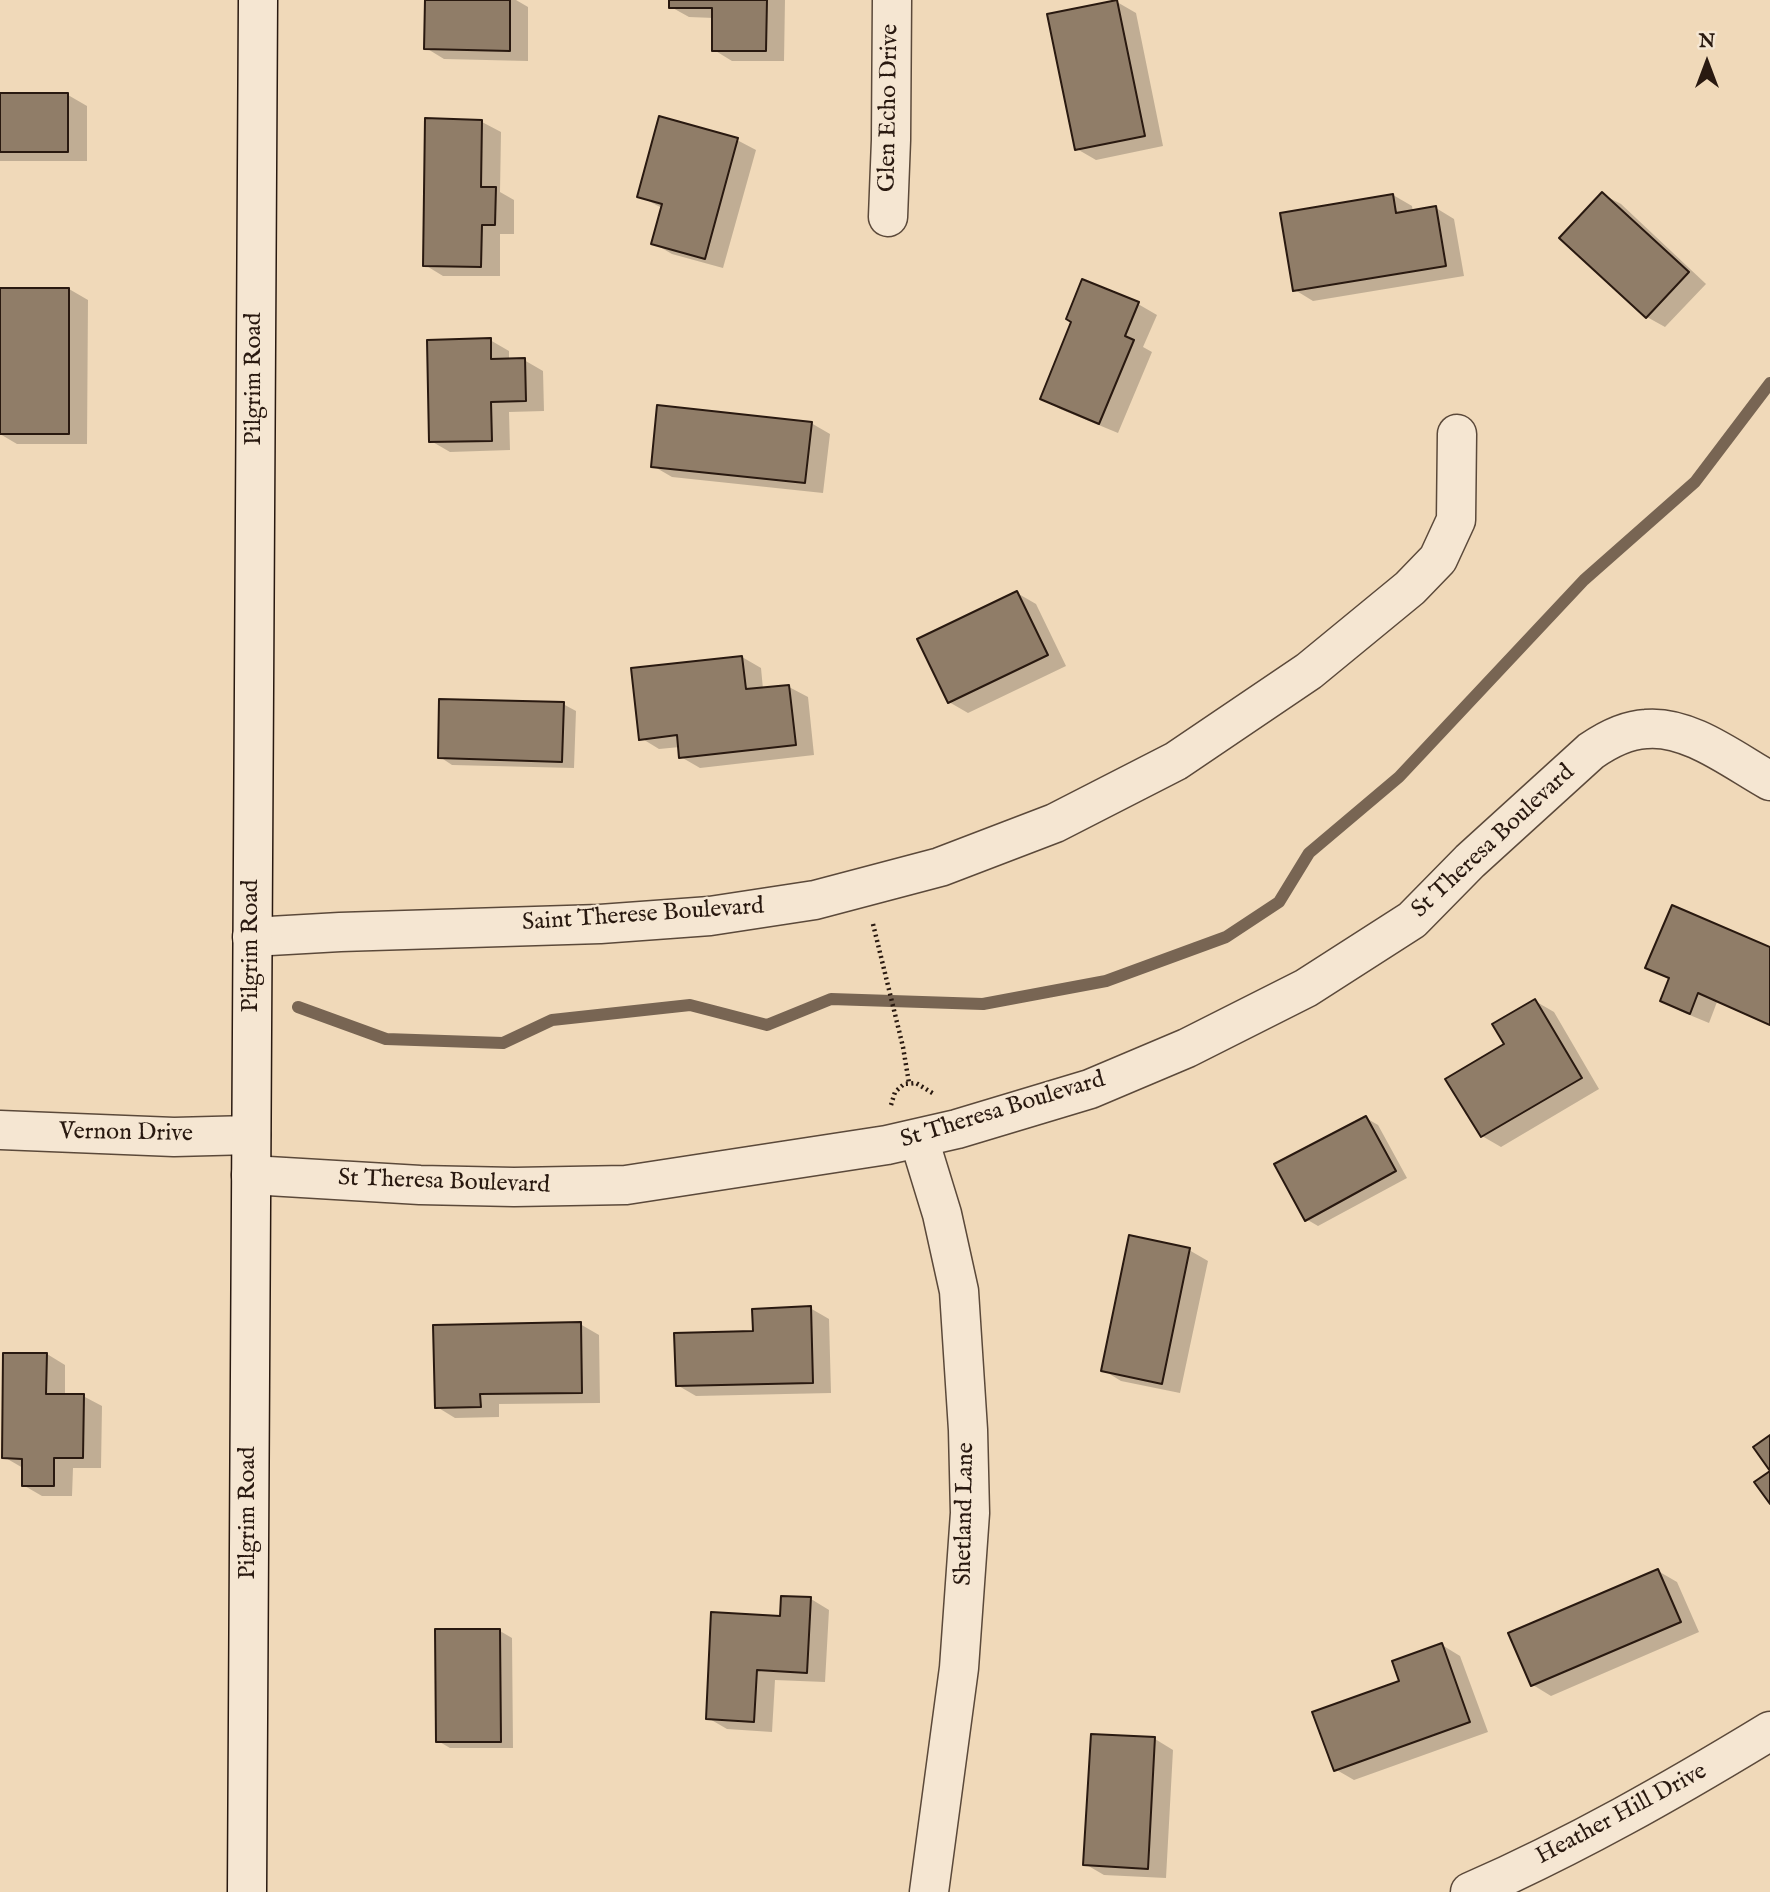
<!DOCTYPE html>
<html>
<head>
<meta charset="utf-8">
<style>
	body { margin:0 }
	#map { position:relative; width:1770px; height:1892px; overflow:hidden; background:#f0d9b9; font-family:"IM FELL English",serif }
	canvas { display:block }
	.north { position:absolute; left:1672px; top:28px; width:70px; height:70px; -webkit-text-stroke:5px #f5e6d2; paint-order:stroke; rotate:0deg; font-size:19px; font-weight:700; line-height:28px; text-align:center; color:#291910 }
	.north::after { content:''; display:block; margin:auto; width:24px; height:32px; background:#291910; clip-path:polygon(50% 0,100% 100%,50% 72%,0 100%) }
</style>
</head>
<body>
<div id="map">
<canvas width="1770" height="1892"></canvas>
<div class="north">N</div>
</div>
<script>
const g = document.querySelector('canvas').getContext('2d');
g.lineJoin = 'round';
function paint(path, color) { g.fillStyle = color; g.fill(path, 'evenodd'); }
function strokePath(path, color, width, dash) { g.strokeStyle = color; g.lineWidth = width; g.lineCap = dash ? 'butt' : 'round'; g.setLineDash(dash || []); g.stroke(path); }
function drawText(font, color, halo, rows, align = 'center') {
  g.font = font + ' "IM FELL English",serif'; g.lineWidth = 5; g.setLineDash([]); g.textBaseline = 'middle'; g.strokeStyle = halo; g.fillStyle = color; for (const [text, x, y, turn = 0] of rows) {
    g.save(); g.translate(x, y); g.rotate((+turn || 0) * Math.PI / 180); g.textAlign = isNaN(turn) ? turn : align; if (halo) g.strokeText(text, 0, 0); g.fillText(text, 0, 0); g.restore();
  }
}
paint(new Path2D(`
	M426 0H516L528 7V61L444 59 426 48Z
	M671 0H785L784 61H732L714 50V18L689 17 671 7Z
	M1117 2 1136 13 1163 146 1096 160 1077 149Z
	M0 95H68L87 106V161H0Z
	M482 122 501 132 500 192 514 200V234H500V276H443L425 265Z
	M737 140 756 150 723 268 672 254 653 243 662 208 639 196Z
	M1602 194 1621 204 1706 284 1665 327 1647 317Z
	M1393 195 1412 206 1413 212 1436 208 1454 219 1464 276 1313 301 1295 290Z
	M1083 282 1138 304 1157 315 1143 347 1152 352 1118 433 1060 409 1042 398 1073 322Z
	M0 289H69L88 300 87 444H17L0 434Z
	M490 340 509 351V360H524L543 371 544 411 509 412 510 450 450 452 431 441Z
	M811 423 830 434 823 493 672 477 653 466Z
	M1017 593 1036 604 1066 666 968 713 949 702Z
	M742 657 761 668 763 689 789 687 808 697 814 755 700 768 681 757 680 747 659 749 641 738Z
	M563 704 576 711 574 768 452 765 440 757Z
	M1770 949V1026L1717 1002 1709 1023 1680 1011 1662 1000 1670 980 1647 967Z
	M1535 1001 1554 1012 1599 1089 1501 1147 1482 1136 1507 1045Z
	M1366 1118 1378 1125 1407 1178 1318 1226 1306 1219Z
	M1189 1250 1208 1261 1180 1393 1121 1381 1103 1370Z
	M810 1308 829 1319 831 1393 696 1396 677 1385 754 1333Z
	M580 1324 599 1335 600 1403 499 1404V1417L455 1418 437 1407Z
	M47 1354 65 1365V1396H83L102 1406 101 1468H73L72 1496H42L23 1485V1468L4 1457Z
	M1658 1571 1677 1582 1699 1632 1551 1696 1533 1685Z
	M811 1599 829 1610 825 1682 775 1680 772 1732 727 1729 708 1718 782 1618Z
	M500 1631 512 1638 513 1748H450L438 1741Z
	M1442 1645 1460 1656 1488 1732 1354 1780 1335 1769 1401 1682Z
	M1155 1739 1173 1750 1166 1878 1104 1875 1085 1864Z`), '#0003');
strokePath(new Path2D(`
	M298 1007 386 1039 503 1043 552 1020 690 1005 767 1025 831 999 983 1004 1106 981 1226 937 1279 902 1309 853 1399 777 1584 580 1695 482 1770 383`), '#786553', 12);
const building = new Path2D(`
	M425 0H510V51L424 49Z
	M669 0H767L766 51H712V8H669Z
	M1117 0 1145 136 1075 150 1047 14Z
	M0 93H68V152H0Z
	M659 116 738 138 705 259 651 244 662 204 637 197Z
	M425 118 482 120 481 187H496L495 225H482L481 267 423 266Z
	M1602 192 1689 272 1646 318 1559 238Z
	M1393 194 1396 213 1436 206 1446 266 1293 291 1280 213Z
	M1082 279 1139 302 1125 336 1134 340 1099 424 1040 399 1071 322 1066 319Z
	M0 288H69V434H0Z
	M491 338V359L525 358 526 401 491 402 492 441 429 442 427 340Z
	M657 405 812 422 805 483 651 467Z
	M1017 591 1048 655 948 703 917 639Z
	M742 656 746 689 789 685 796 745 679 758 677 735 639 740 631 668Z
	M439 699 564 702 562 762 438 758Z
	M1672 905 1770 947V1025L1698 993 1690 1014 1660 1001 1669 978 1645 968Z
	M1535 999 1582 1078 1481 1137 1445 1079 1504 1044 1492 1024Z
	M1366 1116 1396 1171 1305 1221 1274 1164Z
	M1129 1235 1190 1248 1162 1384 1101 1371Z
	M811 1306 813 1383 676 1386 674 1333 753 1331 752 1309Z
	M581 1322 582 1393 480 1394 481 1407 435 1408 433 1325Z
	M3 1353H47L46 1394H84L83 1458H54V1486H22V1459L2 1458Z
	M1770 1435V1504L1754 1482 1770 1471 1753 1447Z
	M1658 1569 1681 1622 1531 1686 1508 1633Z
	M781 1596 811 1597 807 1673 757 1670 754 1722 706 1719 711 1612 780 1616Z
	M435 1629H500L501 1742H436Z
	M1442 1643 1470 1722 1334 1771 1312 1712 1399 1681 1392 1661Z
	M1091 1734 1155 1737 1148 1869 1083 1865Z`);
paint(building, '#907d68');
strokePath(building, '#291910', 2);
const street = new Path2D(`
	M888 217 891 140 892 0
	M252 937 340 932 600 924 710 916 815 900 940 867 1055 823 1176 761 1309 671 1410 588 1438 559 1456 520 1457 434
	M0 1130 174 1137 251 1135
	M919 1139 942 1214 959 1291 968 1430 970 1513 959 1668 929 1892
	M251 1175 420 1185 514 1187 626 1185 887 1145 957 1129 1090 1089 1187 1048 1306 988 1412 920 1470 861 1591 751C1607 740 1626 730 1646 729 1689 725 1734 761 1770 781
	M1470 1892C1575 1846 1673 1790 1770 1731`);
const secondary = new Path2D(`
	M247 1892 258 0`);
strokePath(street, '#5b493a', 41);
strokePath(secondary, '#291910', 41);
strokePath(new Path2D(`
	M873 924 903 1047 909 1083
	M891 1105 895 1092 904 1084 916 1083 934 1094`), '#291910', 4.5, [2, 3.5]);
strokePath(street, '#f5e6d2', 38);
strokePath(secondary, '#f5e6d2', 38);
drawText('24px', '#291910', '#f5e6d2', [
	["Glen Echo Drive",890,108,-89],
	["Pilgrim Road",255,379,-90],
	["St Theresa Boulevard",1494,842,-43],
	["Saint Therese Boulevard",643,916,-4],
	["Pilgrim Road",252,946,-90],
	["St Theresa Boulevard",1003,1111,-17],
	["Vernon Drive",126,1134,1],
	["St Theresa Boulevard",444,1183,2],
	["Pilgrim Road",249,1513,-90],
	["Shetland Lane",966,1514,-89],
	["Heather Hill Drive",1622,1815,-28]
]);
</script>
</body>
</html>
